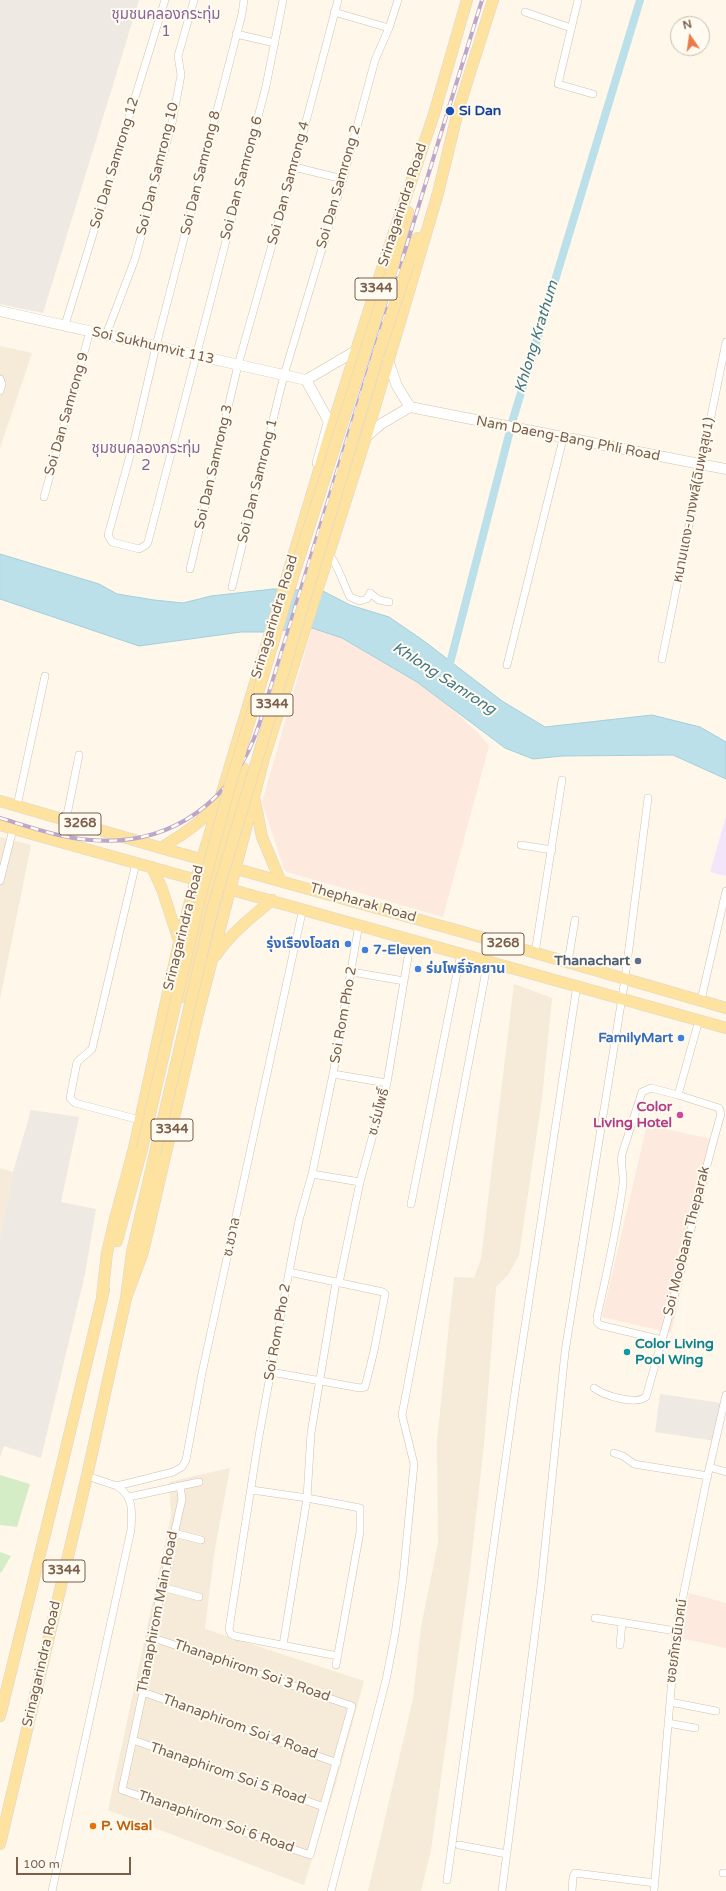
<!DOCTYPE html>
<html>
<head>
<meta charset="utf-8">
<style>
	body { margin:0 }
	#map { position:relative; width:726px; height:1891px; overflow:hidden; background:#fef7ea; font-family:"Varela Round",sans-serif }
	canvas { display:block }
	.north { position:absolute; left:670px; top:16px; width:40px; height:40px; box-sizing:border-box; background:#fffbf1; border:1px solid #cabdaf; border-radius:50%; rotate:347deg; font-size:11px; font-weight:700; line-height:16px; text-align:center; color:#7b5f4b }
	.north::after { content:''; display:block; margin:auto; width:14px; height:18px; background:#ec794a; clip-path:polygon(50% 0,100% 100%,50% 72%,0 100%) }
	.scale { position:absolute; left:16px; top:1857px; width:115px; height:18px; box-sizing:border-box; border:2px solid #7b5f4b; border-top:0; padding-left:5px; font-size:12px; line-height:14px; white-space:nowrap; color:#7b5f4b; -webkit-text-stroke:3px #fffbf1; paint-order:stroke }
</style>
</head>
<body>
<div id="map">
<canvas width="726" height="1891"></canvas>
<div class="north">N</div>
<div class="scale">100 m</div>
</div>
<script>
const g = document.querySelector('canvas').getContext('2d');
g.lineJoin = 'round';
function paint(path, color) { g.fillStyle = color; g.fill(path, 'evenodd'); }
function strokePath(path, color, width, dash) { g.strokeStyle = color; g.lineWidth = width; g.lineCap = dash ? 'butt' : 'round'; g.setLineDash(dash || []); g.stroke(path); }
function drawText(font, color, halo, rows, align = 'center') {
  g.font = font + ' "Varela Round","Noto Sans Thai",sans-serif'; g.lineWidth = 4; g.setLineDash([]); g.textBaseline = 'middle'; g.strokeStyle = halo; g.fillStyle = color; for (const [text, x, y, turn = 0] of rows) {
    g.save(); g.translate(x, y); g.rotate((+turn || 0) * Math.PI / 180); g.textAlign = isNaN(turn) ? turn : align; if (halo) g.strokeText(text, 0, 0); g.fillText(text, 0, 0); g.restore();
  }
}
paint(new Path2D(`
	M0 346 32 353 0 448Z
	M0 837 31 845 0 999Z
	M514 984 552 998 542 1098 519 1255 508 1275 496 1287 484 1444 470 1570 431 1850 421 1891H368L413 1699 421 1627 438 1543 437 1441 454 1277 474 1278 481 1259Z
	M0 1168 13 1172 0 1239Z
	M230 1468 214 1554 205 1629 364 1681 336 1783 304 1885 108 1810 171 1516 169 1482Z`), '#f6ead8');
paint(new Path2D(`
	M312 628 342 638 417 682 446 703 480 735 489 746 443 917 287 872 284 869 262 802Z
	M647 1125 716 1140 671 1333 602 1317Z
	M689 1593 726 1603V1648L680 1638Z`), '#fee9de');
paint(new Path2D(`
	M0 0H139L43 313 0 304Z
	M31 1110 79 1117 61 1202 96 1209 85 1274 41 1458 4 1446 0 1457V1239L13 1172Z
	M660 1394 722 1403 716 1441 655 1432Z`), '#efe9e3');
paint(new Path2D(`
	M726 816V876L710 872Z`), '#f4e6fa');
paint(new Path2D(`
	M0 1475 30 1484 17 1527 0 1525Z
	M0 1552 11 1556 1 1573 0 1572Z`), '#d4edc7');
const water = new Path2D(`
	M0 554 99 584 117 594 154 600 183 603 211 596 273 589 323 591 350 605 389 617 424 641 502 701 545 727 652 715 700 727 726 742V779L673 755 562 756 533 759 505 748 417 682 342 638 312 628 263 632H241L139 646 0 599Z`);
paint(water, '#bce0e9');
strokePath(water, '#a2cfdb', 1);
strokePath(new Path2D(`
	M448 671 513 419 640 0`), '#bce0e9', 8);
const minor = new Path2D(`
	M244 0 242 14 156 346 134 441 108 535 112 542 139 549 146 545 148 542 266 86 283 0
	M578 0 558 84 593 94
	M334 12 389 28
	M525 12 571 28
	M236 34 275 43
	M294 167 343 179
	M65 325 165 0
	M106 335 135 259 172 123 181 75 178 56 194 0
	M0 379 2 384 0 391
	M316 463 328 419
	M44 497 90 331
	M330 555C339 568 343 583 350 597L360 601 367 599 370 593 379 600 389 602
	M190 569 238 365 294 167 338 0
	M232 587 284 375 343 179 375 60 389 28 398 0
	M662 659 726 342
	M507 665 563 439
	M17 806 45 676
	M66 820 79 755
	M521 845 552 850
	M136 863 92 1049 77 1062 70 1098 75 1103 140 1120
	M0 881 13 829
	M535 953 562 780
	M568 962 575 920
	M352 972 404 981
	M701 1000 726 891
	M333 1074 387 1083
	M678 1095 651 1088 642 1092 622 1154C620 1165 624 1174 623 1184 617 1229 607 1273 597 1317V1322L600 1325 662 1340C684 1265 699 1189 721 1114L719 1108 678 1095 699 1020
	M312 1174 360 1182
	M411 1204 461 953
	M339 1283 360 1182 387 1083 411 939
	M271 1372 360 1388 365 1387 374 1351 385 1294 383 1292 289 1272
	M594 1388C605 1396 635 1405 646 1397L662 1340
	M614 1453 623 1456 634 1464 708 1476
	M709 1467 726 1472
	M87 1476 117 1486 173 1472 182 1467 186 1460 202 1373 303 908
	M180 1486 199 1482
	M252 1490 307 1498 360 1508V1532L336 1665
	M129 1497 180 1486 182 1499 151 1637 143 1692 122 1790 310 1855 352 1706 151 1637
	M174 1533 201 1540
	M162 1587 199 1597
	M595 1618 676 1631
	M283 1645 307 1498 311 1433 336 1282
	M620 1645 622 1623
	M338 1656 235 1636 231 1634 229 1629 259 1436 289 1272 299 1220 312 1174 333 1074 359 924
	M143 1692 337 1763
	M670 1702 716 1711
	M668 1723 695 1728
	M133 1740 324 1807
	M459 1845 507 1854
	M723 1873H726
	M447 1880 516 1385 577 985
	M52 1891 131 1530C132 1511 134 1497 117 1486
	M331 1891 386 1680 395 1634 403 1578 414 1464 402 1415 488 960
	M502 1891 541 1586 565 1352 625 979 648 798
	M572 1891 573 1877 575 1873 655 1883
	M654 1891 676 1631 707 1478 726 1395`);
const secondary = new Path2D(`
	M0 311 306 380 357 350
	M388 360 397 386 410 407
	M306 380 332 427
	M366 437 381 424 410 407 726 469`);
const primary = new Path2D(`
	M434 114 467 0
	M456 117 493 0
	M395 259 408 212
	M409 262 417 238
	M0 801 161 848 463 932 726 1008
	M255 801 262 837 280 880
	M0 825 726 1028
	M161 848C180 836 202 823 216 804
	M152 867 162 889 179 941
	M216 955C231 933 252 917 272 900
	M184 997 212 883 243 768
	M117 1241 142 1149
	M102 1297 107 1253 115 1219 134 1148 179 942 196 879 332 427 385 259 436 108
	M126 1298 143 1252 198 1014 264 758 366 437 438 193 458 111
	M0 1716 61 1469 104 1290
	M0 1844 87 1476 126 1298 132 1252 155 1153`);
strokePath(minor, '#d2c0ae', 8);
strokePath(secondary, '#d5c1ac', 11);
strokePath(primary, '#ddd5d0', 12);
strokePath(minor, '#fff', 7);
strokePath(secondary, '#fff', 10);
strokePath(primary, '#fee2a0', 11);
const rail = new Path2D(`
	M0 818C30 827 60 838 91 840 172 847 234 800 259 725L482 0`);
strokePath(rail, '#bca6ca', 4);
strokePath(rail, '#fffbf1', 2.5, [8]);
const primaryBridge = new Path2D(`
	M142 1149 199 901 229 789 293 577 395 259
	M155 1153 213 907 379 352 409 262`);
strokePath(primaryBridge, '#ddd5d0', 12, []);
strokePath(primaryBridge, '#fee2a0', 11);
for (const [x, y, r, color] of [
	[450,111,5,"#1a4fb4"],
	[348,944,4,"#3f7fe0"],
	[365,950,4,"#3f7fe0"],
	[638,961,4,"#5c6f8a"],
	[418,969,4,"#3f7fe0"],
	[681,1038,4,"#3f7fe0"],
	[680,1115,4,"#d1479c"],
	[627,1352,4,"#0f9aa8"],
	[93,1826,4,"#e8710a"]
]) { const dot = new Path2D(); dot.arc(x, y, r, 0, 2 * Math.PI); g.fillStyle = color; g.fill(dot); strokePath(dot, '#fffbf1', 1.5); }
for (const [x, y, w] of [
	[376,289,42],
	[272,705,42],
	[80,824,42],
	[503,944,42],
	[172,1130,42],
	[64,1571,42]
]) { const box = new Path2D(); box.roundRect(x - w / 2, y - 11, w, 22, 3); g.fillStyle = '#fffbf1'; g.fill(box); strokePath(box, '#7b5f4b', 1); }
drawText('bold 13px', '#7b5f4b', null, [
	["3344",376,289],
	["3344",272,705],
	["3268",80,824],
	["3268",503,944],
	["3344",172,1130],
	["3344",64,1571]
]);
drawText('bold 14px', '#164399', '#fffbf1', [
	["Si Dan",459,111]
], 'left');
drawText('14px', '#7b5f4b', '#fffbf1', [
	["Soi Dan Samrong 12",115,163,-73],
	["Soi Dan Samrong 10",158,169,-76],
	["Soi Dan Samrong 8",201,173,-76],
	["Soi Dan Samrong 6",242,178,-75],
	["Soi Dan Samrong 4",289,183,-75],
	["Soi Dan Samrong 2",339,187,-74],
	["Srinagarindra Road",403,205,-72],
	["Soi Sukhumvit 113",153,346,13],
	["Soi Dan Samrong 9",67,414,-74],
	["Nam Daeng-Bang Phli Road",568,439,11],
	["Soi Dan Samrong 3",214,467,-77],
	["Soi Dan Samrong 1",258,481,-76],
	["หนามแดง-บางพลี(ฉิมพลูสุข1)",694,500,-79],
	["Srinagarindra Road",275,617,-73],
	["Thepharak Road",363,903,16],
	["Srinagarindra Road",184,928,-76],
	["Soi Rom Pho 2",344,1015,-80],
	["ซ.ร่มโพธิ์",379,1112,-75],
	["ซ.ชวาล",232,1237,-78],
	["Soi Moobaan Theparak",687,1241,-76],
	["Soi Rom Pho 2",278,1332,-80],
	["Thanaphirom Main Road",158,1612,-79],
	["ซอยภัทรนิเวศน์",677,1641,-82],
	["Srinagarindra Road",42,1664,-77],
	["Thanaphirom Soi 3 Road",252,1671,19],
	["Thanaphirom Soi 4 Road",240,1727,20],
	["Thanaphirom Soi 5 Road",228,1774,19],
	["Thanaphirom Soi 6 Road",216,1822,19]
]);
drawText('bold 14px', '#366cbe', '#fffbf1', [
	["รุ่งเรืองโอสถ",340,944],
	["7-Eleven",373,950,"left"],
	["ร่มโพธิ์จักยาน",426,969,"left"],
	["FamilyMart",673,1038]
], 'right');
drawText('bold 14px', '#4e5e75', '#fffbf1', [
	["Thanachart",630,961]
], 'right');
drawText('bold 14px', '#b23c85', '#fffbf1', [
	["Color",672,1107],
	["Living Hotel",672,1123]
], 'right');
drawText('bold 14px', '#0d838f', '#fffbf1', [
	["Color Living",635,1344],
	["Pool Wing",635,1360]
], 'left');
drawText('bold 14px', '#c56008', '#fffbf1', [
	["P. Wisal",101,1826]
], 'left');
drawText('15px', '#896396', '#fffbf1', [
	["ชุมชนคลองกระทุ่ม",166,15],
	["1",166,32],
	["ชุมชนคลองกระทุ่ม",146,449],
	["2",146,466]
]);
drawText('italic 15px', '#407787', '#fffbf1', [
	["Khlong Krathum",537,337,-73],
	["Khlong Samrong",444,679,33]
]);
</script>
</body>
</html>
